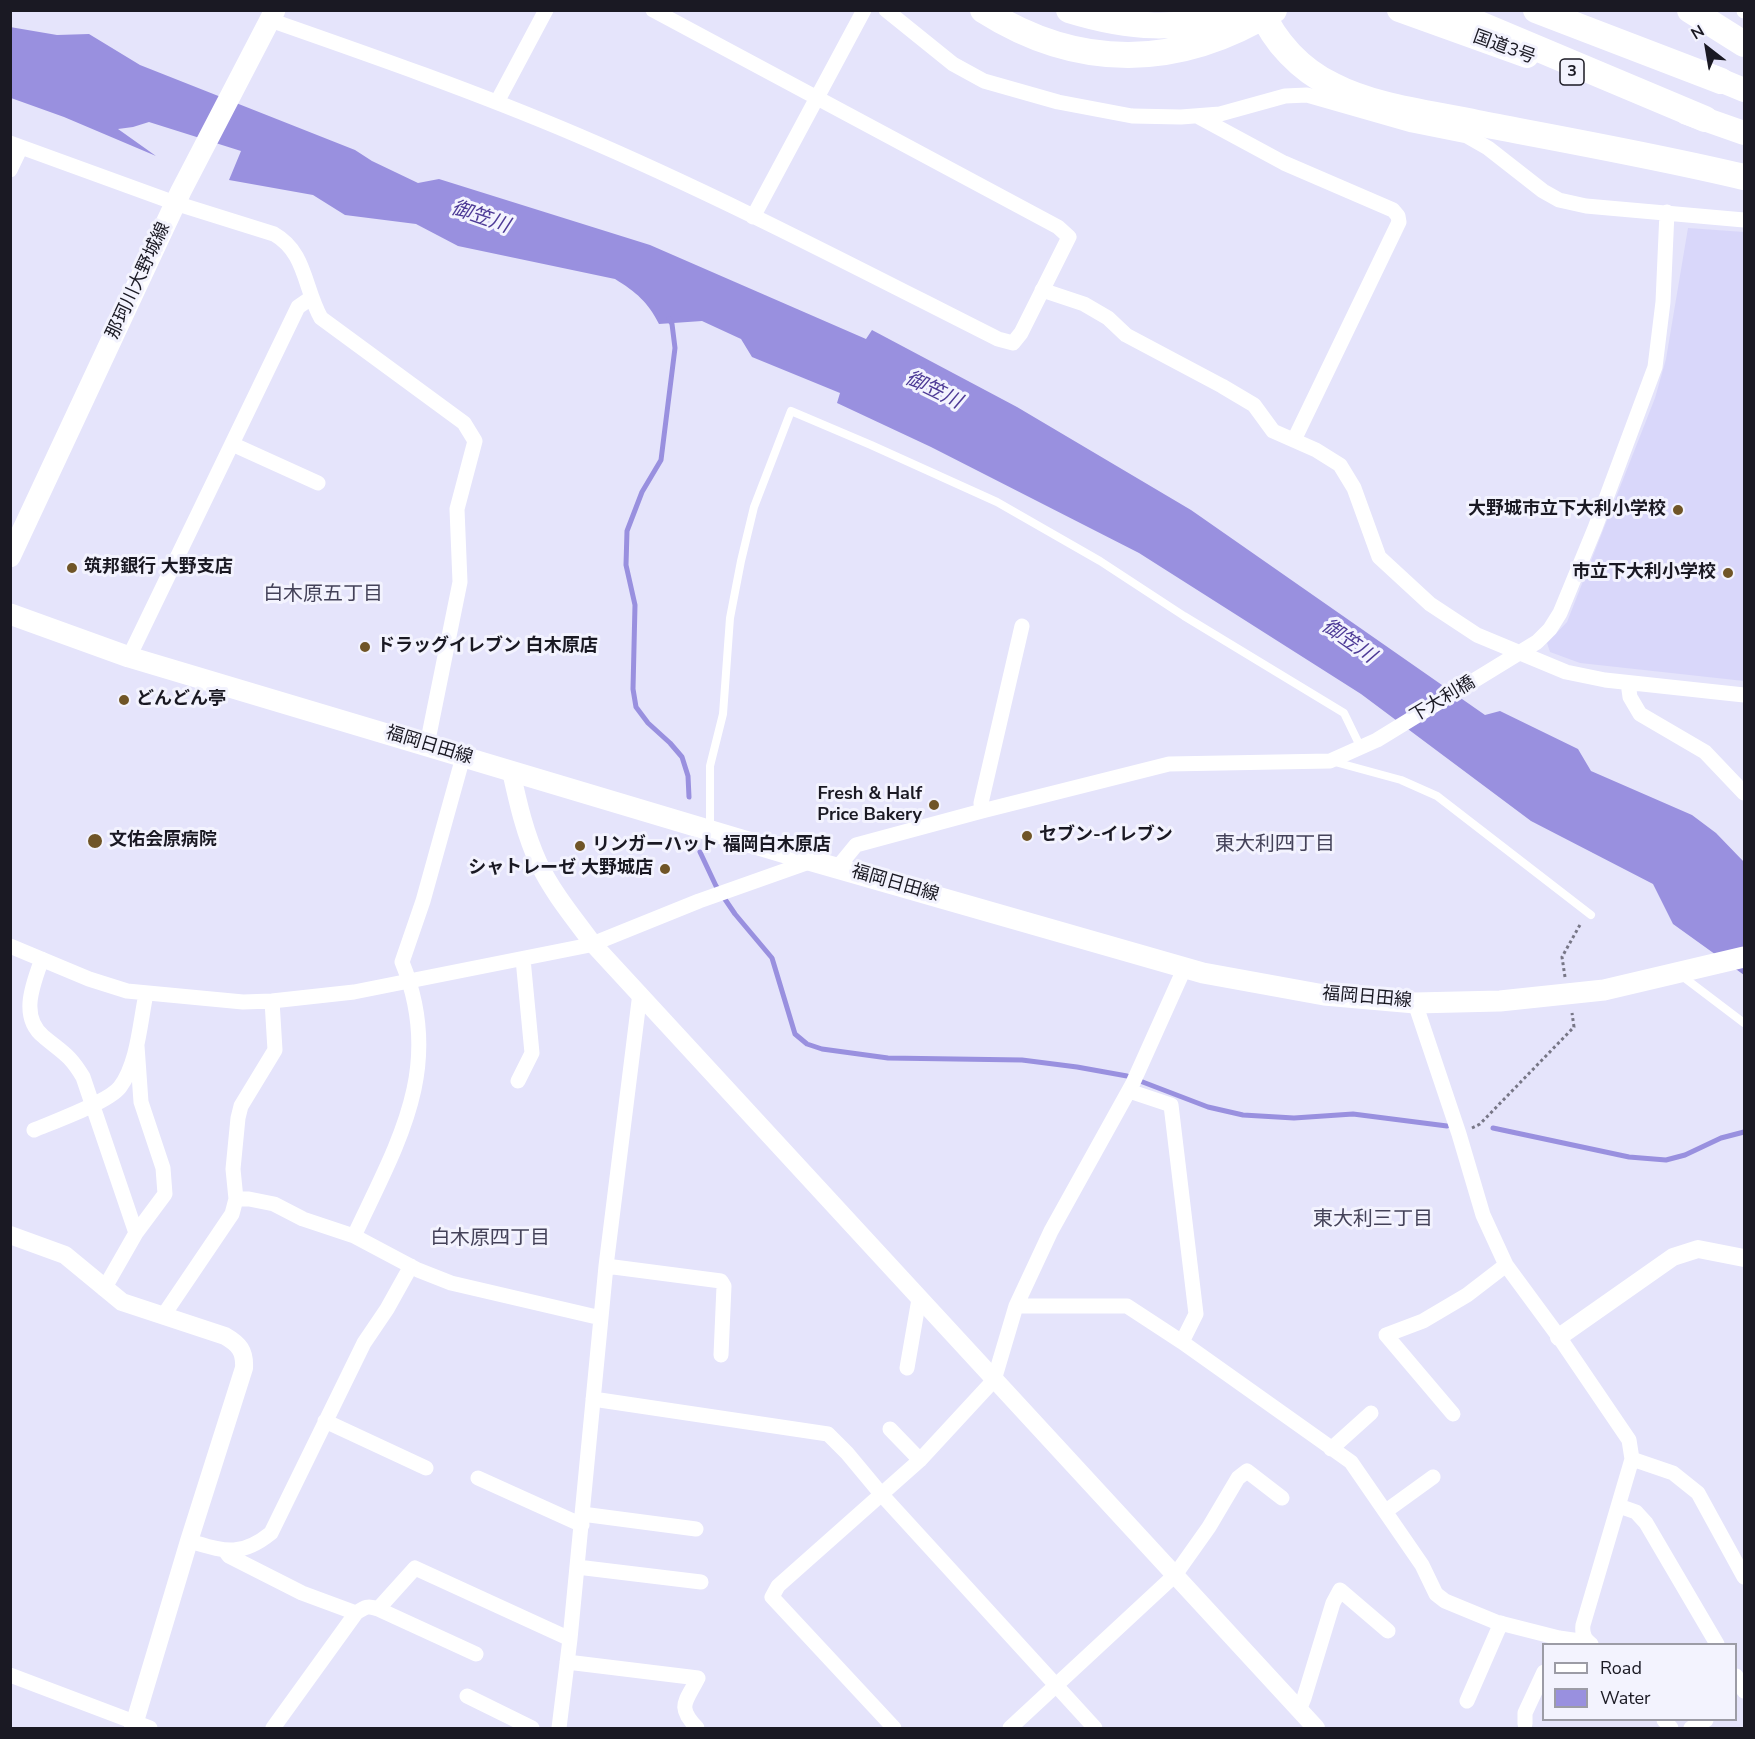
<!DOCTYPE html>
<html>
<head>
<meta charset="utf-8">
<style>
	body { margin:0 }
	#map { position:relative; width:1755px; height:1739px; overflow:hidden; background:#e5e4fb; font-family:"Nunito Sans",sans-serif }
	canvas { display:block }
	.frame { position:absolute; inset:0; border:12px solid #1a1923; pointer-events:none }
	.legend { position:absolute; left:1542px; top:1643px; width:195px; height:78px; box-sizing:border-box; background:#f3f3fe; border:2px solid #9c9ca6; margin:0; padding:8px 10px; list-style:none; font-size:18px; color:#1a1923 }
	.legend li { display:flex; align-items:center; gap:12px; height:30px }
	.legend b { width:30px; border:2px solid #9c9ca6 }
	.north { position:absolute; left:1677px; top:18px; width:60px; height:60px; -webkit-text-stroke:4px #f3f3fe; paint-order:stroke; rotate:329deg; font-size:16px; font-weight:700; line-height:24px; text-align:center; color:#1a1923 }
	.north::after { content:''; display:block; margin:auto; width:21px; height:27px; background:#1a1923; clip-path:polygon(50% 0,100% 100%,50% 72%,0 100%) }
</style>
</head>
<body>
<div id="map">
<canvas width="1755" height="1739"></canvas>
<div class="frame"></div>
<ul class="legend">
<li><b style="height:8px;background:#fff"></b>Road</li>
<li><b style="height:16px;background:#9990df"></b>Water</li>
</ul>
<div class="north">N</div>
</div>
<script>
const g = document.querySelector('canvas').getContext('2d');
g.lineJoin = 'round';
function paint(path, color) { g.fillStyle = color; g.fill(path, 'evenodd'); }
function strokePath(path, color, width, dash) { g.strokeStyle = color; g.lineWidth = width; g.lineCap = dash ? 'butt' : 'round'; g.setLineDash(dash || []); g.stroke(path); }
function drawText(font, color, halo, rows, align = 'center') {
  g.font = font + ' "Nunito Sans","Noto Sans JP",sans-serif'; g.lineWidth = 6; g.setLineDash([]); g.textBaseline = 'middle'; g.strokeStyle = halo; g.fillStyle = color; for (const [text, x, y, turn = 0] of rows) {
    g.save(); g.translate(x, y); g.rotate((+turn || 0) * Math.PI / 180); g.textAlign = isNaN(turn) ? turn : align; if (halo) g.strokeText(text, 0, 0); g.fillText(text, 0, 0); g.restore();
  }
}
paint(new Path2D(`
	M1688 228 1744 232V681L1580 663 1550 652 1547 643 1567 622 1655 398 1666 359Z`), '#d9d7fa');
paint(new Path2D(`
	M10 27 57 35 89 34 140 65 355 150 372 161 418 183 439 179 650 245 866 339 872 330 1017 407 1191 510 1485 715 1500 711 1578 749 1591 771 1692 815 1716 833 1744 862V975L1673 924 1653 884 1531 821 1361 694 1139 553 931 447 837 403 840 393 752 357 741 339 702 321 659 324C648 302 636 292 615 279L458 246 416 224 345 215 313 195 229 180 241 151 149 122 133 127 118 129 156 156 64 117 11 98Z`), '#9990df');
strokePath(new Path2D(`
	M669 319 672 324 675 348 661 460 642 492 627 531 626 565 635 605 633 689 636 707 648 723 670 743 682 757 688 776 689 797
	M700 852 716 886 735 914 772 958 795 1034 807 1044 822 1049 888 1058 1022 1060 1077 1067 1127 1076 1208 1107 1243 1115 1294 1118 1353 1114 1447 1126
	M1493 1128 1629 1157 1666 1160 1685 1155 1721 1138 1744 1132`), '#9990df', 5);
strokePath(new Path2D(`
	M1565 977 1562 957 1581 923
	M1472 1128 1480 1124 1574 1027 1572 1013`), '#777686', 3, [3, 3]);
strokePath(new Path2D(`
	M1335 762 1401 780 1437 796 1591 915
	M710 829V766L723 714 730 618 741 561 754 507 791 411 871 445 997 502 1100 561 1184 616 1344 713 1361 748
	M1682 976 1744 1023`), '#fff', 8);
strokePath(new Path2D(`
	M886 10 953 64 984 81 1058 102 1132 116 1181 117 1220 114 1285 96 1307 95 1412 125 1467 136 1488 148 1543 191 1559 200 1586 206 1744 220
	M1744 10V11
	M270 20C373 56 476 92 577 135 720 196 859 269 998 339L1013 343 1021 333 1069 237 1058 227 653 10
	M497 102 546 10
	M1197 116 1284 163 1393 210 1398 216 1399 222 1294 440
	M10 143 175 203 274 234C306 252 304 288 321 318L464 423 475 441 457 509 460 582 427 745
	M10 170 21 147
	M753 217 864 10
	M1042 290 1084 304 1108 318 1126 335 1222 386 1254 405 1273 431 1316 450 1340 465 1354 488 1379 557 1430 604 1477 635 1566 672 1605 680 1744 695
	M232 444 318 483
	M129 657 298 307 311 298
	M1628 683 1630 697 1640 714 1705 752 1744 793
	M982 811 981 803 1022 626
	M838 867 856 845 982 811 1169 764 1330 761 1377 740 1537 642 1550 629 1560 613 1595 528 1655 367 1663 302 1667 212
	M10 946 89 979 127 991 243 1002 272 1001 354 992 590 945 699 901 812 861
	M42 959C33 984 19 1017 44 1037 63 1053 69 1054 83 1077L136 1233 104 1289
	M1415 1003 1459 1134 1483 1215 1506 1265 1559 1337 1629 1440 1632 1459 1673 1473 1698 1493 1744 1577
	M518 1081 532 1053 523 959
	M1129 1091 1171 1105 1196 1314 1182 1342
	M34 1130C53 1122 109 1102 120 1087 138 1063 140 1022 146 994
	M236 1199H249L274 1204 303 1219 354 1236 418 1270 451 1283 601 1318
	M136 1233 165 1194 163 1168 141 1102 137 1046
	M354 1236C398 1142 445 1067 402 962L423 901 463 757
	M606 1266 721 1281 724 1286 721 1355
	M1016 1306H1127L1182 1342 1351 1462 1422 1565 1436 1594 1445 1601 1496 1622 1559 1638 1587 1642
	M163 1316 232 1214 236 1199 233 1169 238 1118 241 1106 275 1050 272 1001
	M907 1368 919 1299
	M593 1399 828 1434 847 1453 882 1495 1095 1728
	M1453 1414 1386 1335 1423 1321 1467 1295 1506 1265
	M325 1421 426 1468
	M890 1429 920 1460
	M1331 1449 1371 1413
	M478 1478 582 1525
	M1619 1506 1636 1512 1646 1523 1717 1644
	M1386 1511 1433 1477
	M582 1514 696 1529
	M189 1541C224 1551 240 1558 271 1533L364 1343 387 1309 411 1266
	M226 1552 229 1556 302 1593 356 1613
	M577 1567 701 1582
	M378 1609 415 1568 570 1639
	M1591 1644C1584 1640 1582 1633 1583 1625L1632 1459
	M567 1662 698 1678C686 1702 676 1706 697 1728
	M10 1675 150 1728
	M1736 1676 1744 1691
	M467 1696 532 1728
	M1467 1701 1501 1623
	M1299 1710 1304 1698 1333 1603 1340 1590 1388 1631
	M1664 1720 1671 1728
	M1525 1724V1713L1544 1672
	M273 1728 356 1613C365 1607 368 1605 378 1609L476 1654
	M559 1728 570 1639 606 1266 640 993
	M894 1728 772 1597 778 1586 920 1460 994 1380 1016 1306 1051 1231 1132 1085 1185 967
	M1010 1728 1175 1575 1209 1527 1238 1478 1247 1471 1282 1498
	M1691 1728 1706 1720`), '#fff', 15);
strokePath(new Path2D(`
	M511 771C518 803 525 834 539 864 553 893 574 918 593 944L1316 1728
	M10 1235 65 1255 122 1302 225 1336C239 1344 245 1351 244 1368L189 1541 133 1728
	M1559 1337 1673 1257 1698 1249 1744 1258`), '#fff', 18);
strokePath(new Path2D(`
	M10 557 181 191 275 10
	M10 614 129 657 812 861 1203 973 1324 995 1415 1003 1500 1001 1604 990 1744 957`), '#fff', 21);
strokePath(new Path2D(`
	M1399 10 1527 56
	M1703 73 1744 90
	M1687 113 1744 133`), '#fff', 24);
strokePath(new Path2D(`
	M983 10C1079 71 1179 69 1274 10
	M1069 10C1128 28 1180 33 1239 10
	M1261 10C1274 42 1301 70 1332 85 1374 107 1430 113 1477 123 1566 140 1656 156 1744 177
	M1446 10 1705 119
	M1536 10 1721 81
	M1690 10 1744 44`), '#fff', 26);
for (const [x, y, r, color] of [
	[1678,510,6,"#705527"],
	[72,568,6,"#705527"],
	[1728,573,6,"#705527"],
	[365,647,6,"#705527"],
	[124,700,6,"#705527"],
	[934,805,6,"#705527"],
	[1027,836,6,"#705527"],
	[95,841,8,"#705527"],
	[580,846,6,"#705527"],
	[665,869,6,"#705527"]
]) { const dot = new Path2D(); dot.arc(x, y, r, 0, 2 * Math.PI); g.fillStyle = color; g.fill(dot); strokePath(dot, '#f3f3fe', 2); }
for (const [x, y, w] of [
	[1572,72,24]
]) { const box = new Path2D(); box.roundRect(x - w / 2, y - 13, w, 26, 4.5); g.fillStyle = '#f3f3fe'; g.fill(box); strokePath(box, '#1a1923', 1.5); }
drawText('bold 16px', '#1a1923', null, [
	["3",1572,72]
]);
drawText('18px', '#1a1923', '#f3f3fe', [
	["国道3号",1504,48,20],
	["那珂川大野城線",139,281,-65],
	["下大利橋",1443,700,-31],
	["福岡日田線",429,746,17],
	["福岡日田線",895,884,16],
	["福岡日田線",1367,998,5]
]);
drawText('bold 18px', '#1a1923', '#f3f3fe', [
	["大野城市立下大利小学校",1666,510,"right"],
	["筑邦銀行 大野支店",84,568],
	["市立下大利小学校",1716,573,"right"],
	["ドラッグイレブン 白木原店",377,647],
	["どんどん亭",136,700],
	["Fresh & Half",922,795,"right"],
	["Price Bakery",922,816,"right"],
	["セブン-イレブン",1039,836],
	["文佑会原病院",109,841],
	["リンガーハット 福岡白木原店",592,846],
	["シャトレーゼ 大野城店",653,869,"right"]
], 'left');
drawText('italic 20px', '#4d3a96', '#f3f3fe', [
	["御笠川",480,218,19],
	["御笠川",933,391,26],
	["御笠川",1348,642,35]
]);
drawText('20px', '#444259', '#f3f3fe', [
	["白木原五丁目",323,595],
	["東大利四丁目",1275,845],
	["東大利三丁目",1373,1220],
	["白木原四丁目",490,1239]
]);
</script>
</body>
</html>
